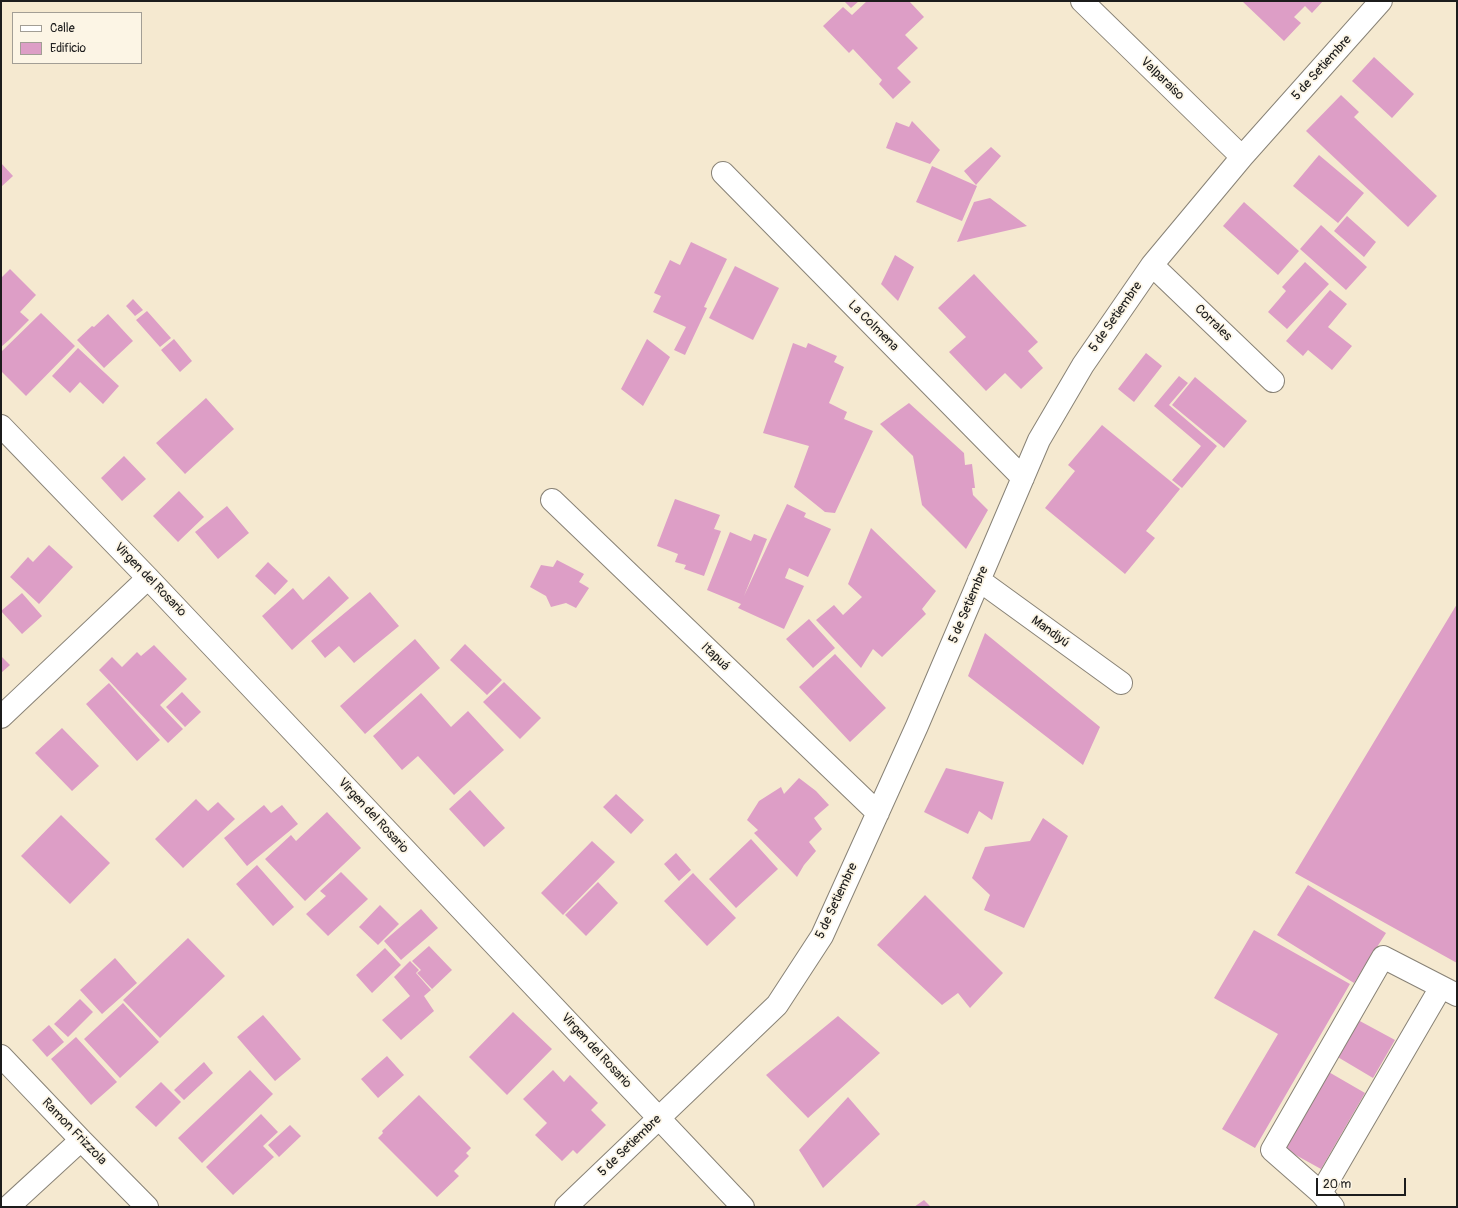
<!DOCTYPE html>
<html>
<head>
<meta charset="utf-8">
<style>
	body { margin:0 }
	#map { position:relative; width:1458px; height:1208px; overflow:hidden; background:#f5e9d0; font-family:Pangolin,sans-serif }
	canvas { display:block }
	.frame { position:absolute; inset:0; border:2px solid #1c1c1c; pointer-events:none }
	.legend { position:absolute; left:12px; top:12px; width:130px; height:52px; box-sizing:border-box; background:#fcf5e5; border:1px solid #a29e95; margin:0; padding:5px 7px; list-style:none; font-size:12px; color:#1c1c1c }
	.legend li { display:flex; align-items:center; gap:8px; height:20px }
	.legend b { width:20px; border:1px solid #a29e95 }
	.scale { position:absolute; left:1316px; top:1178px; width:90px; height:18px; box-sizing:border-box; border:2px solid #1c1c1c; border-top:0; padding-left:5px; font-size:12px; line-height:14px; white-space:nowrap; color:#1c1c1c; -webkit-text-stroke:3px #fcf5e5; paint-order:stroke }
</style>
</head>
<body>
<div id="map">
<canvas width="1458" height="1208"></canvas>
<div class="frame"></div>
<ul class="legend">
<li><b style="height:5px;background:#fff"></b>Calle</li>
<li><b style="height:11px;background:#dd9ec6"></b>Edificio</li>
</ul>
<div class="scale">20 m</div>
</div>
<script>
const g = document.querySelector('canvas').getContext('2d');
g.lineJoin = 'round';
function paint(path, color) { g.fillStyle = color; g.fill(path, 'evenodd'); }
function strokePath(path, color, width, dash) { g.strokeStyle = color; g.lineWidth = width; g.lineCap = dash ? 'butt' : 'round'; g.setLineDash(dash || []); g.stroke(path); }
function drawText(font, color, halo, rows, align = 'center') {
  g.font = font + ' Pangolin,sans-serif'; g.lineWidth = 3.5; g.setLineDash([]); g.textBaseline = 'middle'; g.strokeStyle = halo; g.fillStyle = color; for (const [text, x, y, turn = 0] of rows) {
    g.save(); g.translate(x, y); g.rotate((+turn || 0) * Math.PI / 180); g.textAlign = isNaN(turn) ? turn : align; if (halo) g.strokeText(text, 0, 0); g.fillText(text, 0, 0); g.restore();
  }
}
paint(new Path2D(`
	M844 1H859L851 8Z
	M867 1H909L924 17 905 35 918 48 897 68 911 82 893 99 879 84 882 80 853 49 849 53 823 26 843 7 852 15Z
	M1242 1H1323L1312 13 1305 6 1294 17 1301 23 1284 41Z
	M1374 57 1414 94 1392 118 1352 81Z
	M1341 95 1359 112 1354 117 1437 196 1408 227 1306 131Z
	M912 121 940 150 930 164 886 148 896 122 909 127Z
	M991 147 1001 156 976 185 964 171Z
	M1319 155 1364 193 1338 223 1293 186Z
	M1 163 13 176 1 187Z
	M932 166 977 186 962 221 916 202Z
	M990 198 1027 226 957 242 974 202Z
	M1244 202 1299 251 1278 275 1223 226Z
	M1347 216 1376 242 1364 257 1334 231Z
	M1321 225 1367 267 1346 290 1300 249Z
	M691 242 727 259 704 307 707 308 685 355 674 350 686 327 653 312 661 296 654 293 670 260 680 265Z
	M895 255 914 267 898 301 881 284Z
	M1305 262 1329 284 1287 329 1268 312 1286 291 1282 287Z
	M735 266 779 288 753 340 709 318Z
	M10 269 36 295 20 312 29 320 9 340 3 334 9 340 1 347V278Z
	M974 274 1038 342 1028 351 1043 368 1021 389 1005 373 986 391 949 352 966 337 938 308Z
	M1330 290 1347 304 1328 327 1352 346 1332 370 1308 350 1303 356 1286 341Z
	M133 299 143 310 135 316 126 306Z
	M147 311 171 338 160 347 136 320Z
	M41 313 75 346 26 396 1 371V352Z
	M108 314 133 341 104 368 77 340 92 326 94 327Z
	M174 339 192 361 180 372 161 350Z
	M647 339 670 357 643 406 621 389Z
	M793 343 806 348 808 343 837 356 834 362 844 367 829 403 847 412 844 419 873 431 835 513 825 512 794 487 809 446 763 433Z
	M78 348 119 386 103 404 80 382 70 393 52 376Z
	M1146 353 1162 366 1134 402 1118 389Z
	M1179 376 1188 383 1169 405 1217 446 1182 488 1172 480 1201 446 1154 406Z
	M1195 377 1247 421 1224 448 1172 405Z
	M206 398 234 429 185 474 156 443Z
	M909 403 964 453 965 465 972 464 975 488H972L973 495 988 510 966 549 922 505 913 456 880 424Z
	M1102 425 1180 489 1146 531 1155 538 1125 574 1045 508 1075 471 1068 465Z
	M124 456 146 479 122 501 101 478Z
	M179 491 204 517 178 542 153 516Z
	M675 499 720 515 714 529 721 531 704 576 684 569 686 565 675 562 678 554 657 546Z
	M787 504 806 513 804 517 831 529 808 577 789 568 785 578 804 586 784 629 738 608 741 604 707 590 730 532 751 541 754 534 767 539 744 596Z
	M227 506 249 533 218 559 195 532Z
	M871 528 936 591 922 609 926 614 882 657 873 649 861 668 816 620 834 605 843 615 862 597 848 584Z
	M49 545 73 567 39 604 10 577 28 557 33 562Z
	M557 560 584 574 579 582 589 588 576 608 566 603 551 607 546 596 530 587 541 565 553 567Z
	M268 562 288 581 275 595 255 576Z
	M329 576 349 598 292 650 262 616 293 588 303 600Z
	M370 592 399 626 354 663 339 646 325 658 311 641Z
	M22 593 42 616 22 634 1 611Z
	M1457 604V963L1295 873Z
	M809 619 835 648 813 668 786 639Z
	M985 633 1100 727 1083 765 968 676Z
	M415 639 440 668 365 734 340 706Z
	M465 644 502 680 487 695 450 660Z
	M154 645 187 679 160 705 183 729 168 743 99 670 112 657 122 667 137 652 141 656Z
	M835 654 886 708 850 742 799 687Z
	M1 656 10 665 1 673Z
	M504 682 541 718 520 739 483 702Z
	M109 683 160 740 137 761 86 704Z
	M182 692 201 712 185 727 166 707Z
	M421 693 451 727 468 711 504 750 454 795 418 756 402 770 373 736Z
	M62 728 99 766 72 791 35 753Z
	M946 768 1004 782 992 820 979 811 968 834 924 812Z
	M799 778 816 791 829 805 814 818 822 829 809 842 816 851 804 865 797 877 754 833 758 830 747 820 759 801 781 787 784 794Z
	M470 790 505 828 484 847 449 809Z
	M616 794 644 820 631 834 603 807Z
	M196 799 208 811 218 802 235 819 183 868 155 839Z
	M264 805 271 813 282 805 298 824 247 866 224 838Z
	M327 812 361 848 305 901 265 859 291 835 296 841Z
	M61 815 110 863 70 904 21 856Z
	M1043 818 1068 836 1024 928 984 910 990 895 972 878 985 847 1030 841Z
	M751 839 778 869 736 908 709 879Z
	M592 841 615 862 563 915 541 893Z
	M676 853 691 870 679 881 664 864Z
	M257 865 294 907 273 926 236 884Z
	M341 872 368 899 328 936 306 914 326 896 320 891Z
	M693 873 736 918 707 946 664 901Z
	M598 882 618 903 586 936 565 915Z
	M1308 885 1386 933 1354 983 1277 935Z
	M925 895 1003 973 970 1008 958 993 942 1005 877 945Z
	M380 905 399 924 378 945 359 927Z
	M421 909 438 928 401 960 384 941Z
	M1254 930 1350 984 1255 1148 1222 1129 1278 1034 1214 998Z
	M188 938 225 976 160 1038 123 1000Z
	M429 946 452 970 432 989 417 973 421 970 412 961Z
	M385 948 401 965 372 993 356 975Z
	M115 958 137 983 102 1014 80 990Z
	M410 961 419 970 416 973 431 990 424 996 434 1011 401 1040 382 1020 410 996 394 977Z
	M80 999 93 1012 68 1037 54 1024Z
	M123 1003 159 1042 120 1078 84 1039Z
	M513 1012 552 1049 507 1095 469 1057Z
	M263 1015 301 1059 275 1081 237 1037Z
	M838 1016 880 1053 808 1118 766 1075Z
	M1358 1020 1395 1040 1373 1078 1336 1056Z
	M49 1025 64 1042 47 1057 32 1040Z
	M76 1037 117 1082 91 1105 51 1059Z
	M387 1056 404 1075 378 1098 361 1079Z
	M204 1062 213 1073 184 1100 174 1090Z
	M250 1070 273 1094 202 1163 178 1138Z
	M553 1070 564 1082 570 1075 598 1103 591 1110 606 1125 577 1154 573 1150 562 1161 535 1135 547 1123 523 1099Z
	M1327 1071 1365 1093 1321 1169 1283 1148Z
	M161 1082 181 1102 156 1127 135 1107Z
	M419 1095 471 1148 466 1153 469 1156 454 1171 459 1176 437 1197 378 1138 383 1133 382 1131Z
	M848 1097 880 1134 823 1188 799 1150Z
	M261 1114 278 1132 263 1146 274 1157 233 1195 206 1167Z
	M290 1125 301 1136 279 1157 268 1145Z
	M924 1200 931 1207H914Z`), '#dd9ec6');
const minor = new Path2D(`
	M1082 1 1242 157
	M723 173 1023 478
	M1152 265 1273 381
	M1 426 148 578 743 1207
	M552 500 878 813
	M979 580 1121 683
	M1 717 148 578
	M1 1056 81 1140 147 1207
	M1321 1193 1441 987
	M8 1207 81 1140
	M566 1207 777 1005 822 936 917 726 1039 440 1083 365 1152 265 1242 157 1381 1
	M1333 1207 1321 1193 1272 1150 1383 957 1457 995`);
strokePath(minor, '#888276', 24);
strokePath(minor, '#fff', 22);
drawText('13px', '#1c1c1c', '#fcf5e5', [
	["5 de Setiembre",1322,68,-48],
	["Valparaiso",1162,79,44],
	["5 de Setiembre",1116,317,-55],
	["Corrales",1213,323,44],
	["La Colmena",873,326,45],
	["Virgen del Rosario",150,580,46],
	["5 de Setiembre",969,605,-67],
	["Mandiyú",1050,632,36],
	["Itapuá",715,657,44],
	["Virgen del Rosario",373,816,47],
	["5 de Setiembre",837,901,-65],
	["Virgen del Rosario",596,1051,47],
	["Ramon Frizzola",74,1132,46],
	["5 de Setiembre",630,1146,-44]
]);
</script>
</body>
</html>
